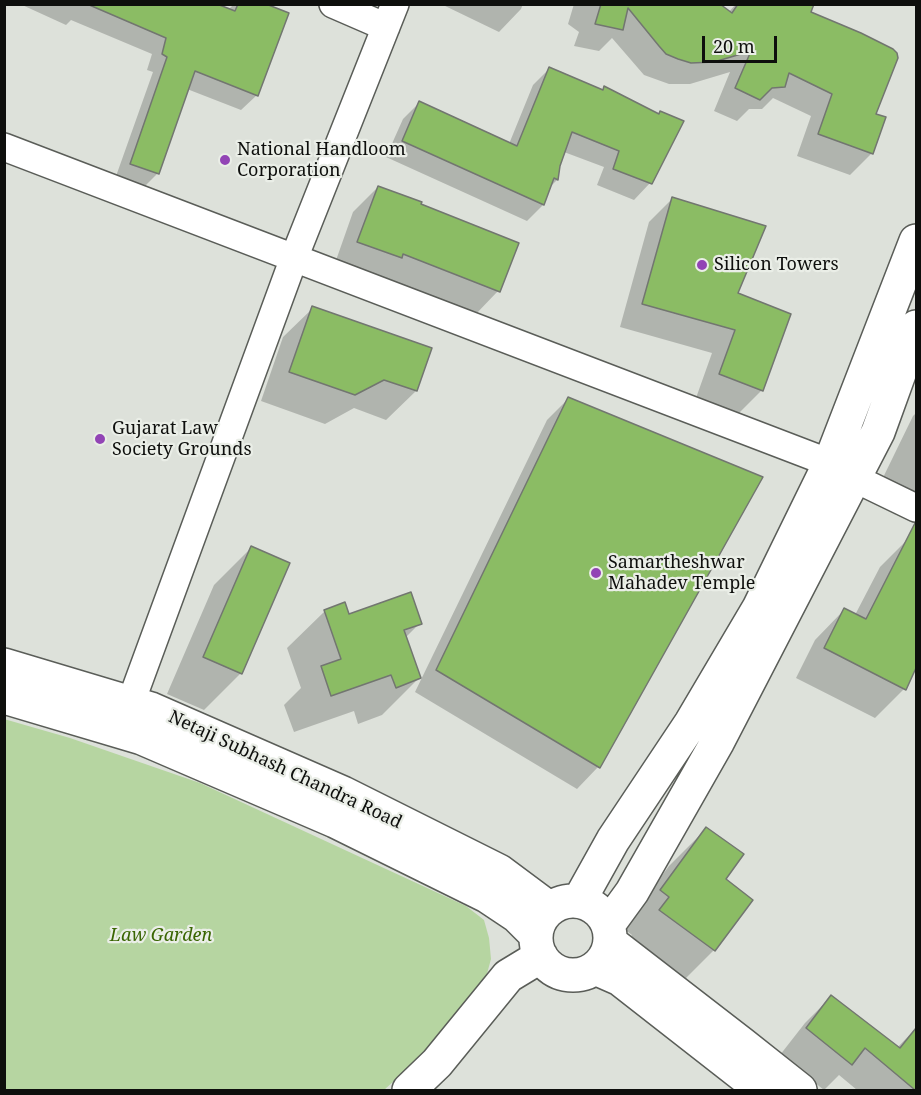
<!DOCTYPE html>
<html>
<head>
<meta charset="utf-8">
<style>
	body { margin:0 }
	#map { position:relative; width:921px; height:1095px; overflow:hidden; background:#dde1da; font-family:"Noto Serif",serif }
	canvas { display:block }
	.frame { position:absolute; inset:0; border:6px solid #0e0f0d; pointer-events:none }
	.scale { position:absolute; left:702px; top:36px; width:75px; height:27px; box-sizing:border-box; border:3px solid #0e0f0d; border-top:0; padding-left:8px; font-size:18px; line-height:21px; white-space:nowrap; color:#0e0f0d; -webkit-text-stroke:4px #eaeee7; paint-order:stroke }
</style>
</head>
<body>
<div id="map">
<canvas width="921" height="1095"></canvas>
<div class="frame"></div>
<div class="scale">20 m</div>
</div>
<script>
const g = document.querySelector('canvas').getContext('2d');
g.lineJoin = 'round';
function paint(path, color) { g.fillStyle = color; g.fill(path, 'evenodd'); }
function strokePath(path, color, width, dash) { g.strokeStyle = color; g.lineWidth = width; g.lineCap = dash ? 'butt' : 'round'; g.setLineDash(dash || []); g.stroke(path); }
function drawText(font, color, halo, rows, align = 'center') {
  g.font = font + ' "Noto Serif",serif'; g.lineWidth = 4.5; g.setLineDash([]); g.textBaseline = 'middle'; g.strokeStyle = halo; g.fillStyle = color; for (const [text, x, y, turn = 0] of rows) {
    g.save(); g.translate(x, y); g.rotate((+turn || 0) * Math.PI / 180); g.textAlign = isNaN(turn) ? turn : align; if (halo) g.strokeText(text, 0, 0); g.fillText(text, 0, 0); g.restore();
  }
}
paint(new Path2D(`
	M4 719 70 738 200 783 466 906 484 920 489 938 491 959 485 981 415 1062 384 1090H5Z`), '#b6d5a1');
paint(new Path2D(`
	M20 4H213L228 10 234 4H262L257 95 241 110 187 89 158 173 142 189 115 179 153 72 147 70 152 54 71 20 66 25Z
	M441 4H523L521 9 499 32Z
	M574 4H717L727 14 736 4H812L809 12 874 115 872 153 850 175 797 156 811 116 773 98 762 109H749L737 121 714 111 730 72 690 84H669L644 75 612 38 599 51 574 46 579 32 568 24Z
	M549 69 602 91 604 88 650 183 634 200 597 185 604 167 564 152 559 166 557 180 549 188 543 205 527 221 386 157 403 119 419 103 509 144 533 85Z
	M378 187 419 205 498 291 474 316 334 266 353 212Z
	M673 198 736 294 762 390 738 414 696 398 712 353 620 327 649 222Z
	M313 308 416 391 386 420 354 408 325 424 261 401 283 337Z
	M568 399 761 477 598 767 577 789 415 692 547 420Z
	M916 413V512L876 492 913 416Z
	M909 538 916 542V665L904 689 875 718 796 678 815 640 844 610 855 615 880 567Z
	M251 548 241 673 204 710 167 694 214 585Z
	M325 611 349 616 420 623 405 638 419 678 382 715 358 724 354 711 294 732 284 705 301 688 287 648Z
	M706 829 724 880 714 950 677 987 623 947 632 935 623 928 669 866Z
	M831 997 897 1048 916 1028V1090H857L839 1075 824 1090 780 1055 805 1023Z`), '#0003');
const building = new Path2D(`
	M87 4H217L235 11 238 4H266L289 13 258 96 195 71 159 174 130 164 167 57 162 54 166 38Z
	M601 4H720L732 13 738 4H814L811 12 861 33 893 49 897 53 898 58 876 114 886 117 873 154 818 134 832 94 789 73 785 87 772 88 760 100 735 88 751 51 714 62 691 63 678 59 666 54 659 46 628 8 623 30 595 24Z
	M549 67 603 90 604 86 659 114 660 111 684 121 652 184 613 169 619 151 572 132 560 166 558 180 554 178 544 205 402 141 419 101 517 146Z
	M378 186 422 202 421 204 519 243 500 292 403 254 402 258 357 242Z
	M672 197 766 226 738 293 791 314 763 391 719 374 735 330 642 304Z
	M312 306 432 348 417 391 384 380 355 395 289 372Z
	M568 397 763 477 600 768 436 670Z
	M915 523 916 524V668L906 690 824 648 844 608 866 619Z
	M251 546 290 563 242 674 203 657Z
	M411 592 422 624 404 630 421 678 396 688 391 675 331 696 321 666 341 659 324 610 345 602 349 614Z
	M706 827 744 854 726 879 753 900 715 951 659 910 669 897 660 890Z
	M831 995 900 1048 916 1028V1090H915L865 1048 852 1065 806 1028Z`);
paint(building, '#8bbc64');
strokePath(building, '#727670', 1.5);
const minor = new Path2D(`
	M333 4 386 27
	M4 147 830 463 854 478 916 508
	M131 702 294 258 395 4`);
const secondary = new Path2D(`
	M4 665 151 709 343 793 499 871 550 909
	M4 697 142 738 335 821 487 896 517 916 535 934
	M579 901 613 840 691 723 759 608 830 463 916 241
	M536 938a37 37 0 1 1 74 0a37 37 0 1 1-74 0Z
	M608 925 632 892 718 741 878 432 916 327
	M610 942 742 1044 800 1090
	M595 968 620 979 762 1090
	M409 1090 437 1063 508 976 541 956`);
strokePath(minor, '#5a5d58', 30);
strokePath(secondary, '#5a5d58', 36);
strokePath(minor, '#fff', 27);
strokePath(secondary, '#fff', 33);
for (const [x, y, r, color] of [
	[225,160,6,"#9244b5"],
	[702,265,6,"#9244b5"],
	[100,439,6,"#9244b5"],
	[596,573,6,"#9244b5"]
]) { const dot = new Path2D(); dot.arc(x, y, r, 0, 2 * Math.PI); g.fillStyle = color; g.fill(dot); strokePath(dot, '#eaeee7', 2); }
drawText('18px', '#0e0f0d', '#eaeee7', [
	["National Handloom",237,150],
	["Corporation",237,171],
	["Silicon Towers",714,265],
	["Gujarat Law",112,429],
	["Society Grounds",112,450],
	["Samartheshwar",608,563],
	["Mahadev Temple",608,584]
], 'left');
drawText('18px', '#0e0f0d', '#eaeee7', [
	["Netaji Subhash Chandra Road",285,770,25]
]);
drawText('italic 18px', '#396502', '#eaeee7', [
	["Law Garden",161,936]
]);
</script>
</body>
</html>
